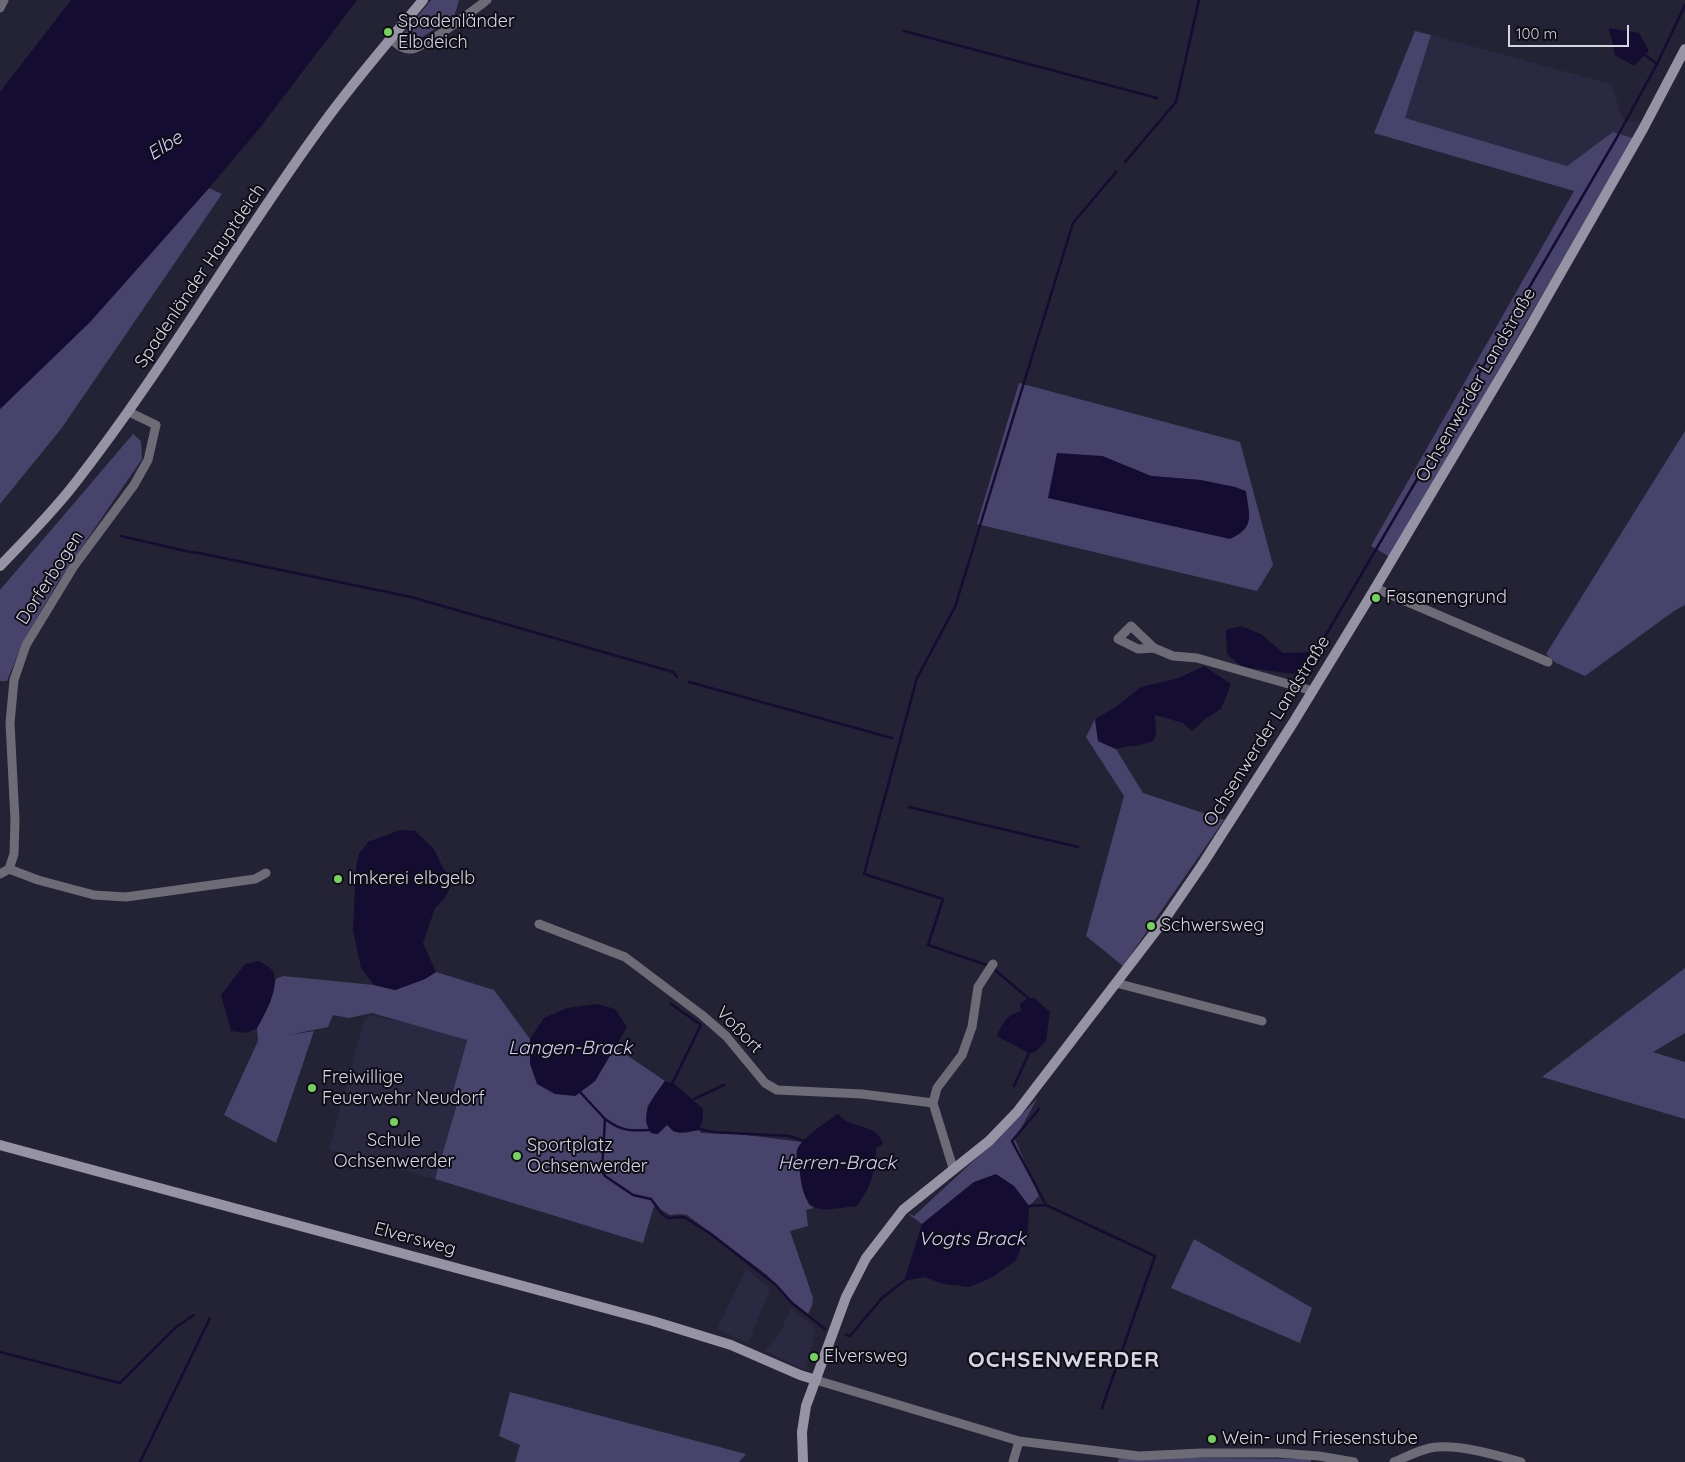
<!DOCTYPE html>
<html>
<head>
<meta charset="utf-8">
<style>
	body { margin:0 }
	#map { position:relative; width:1685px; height:1462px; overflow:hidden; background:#242235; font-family:Quicksand,sans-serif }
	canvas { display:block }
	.scale { position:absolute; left:1508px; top:25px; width:121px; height:22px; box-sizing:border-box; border:2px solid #d5d5e2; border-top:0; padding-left:6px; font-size:15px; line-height:18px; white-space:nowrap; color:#d5d5e2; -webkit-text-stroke:4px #0e0d15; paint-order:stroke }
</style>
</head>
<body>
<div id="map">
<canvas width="1685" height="1462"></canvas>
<div class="scale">100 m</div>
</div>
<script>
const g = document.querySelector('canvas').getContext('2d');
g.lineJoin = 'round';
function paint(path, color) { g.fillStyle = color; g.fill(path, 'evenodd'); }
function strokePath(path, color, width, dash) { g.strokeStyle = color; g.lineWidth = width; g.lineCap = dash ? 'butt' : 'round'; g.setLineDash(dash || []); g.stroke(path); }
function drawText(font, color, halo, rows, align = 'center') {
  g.font = font + ' Quicksand,sans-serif'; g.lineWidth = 4; g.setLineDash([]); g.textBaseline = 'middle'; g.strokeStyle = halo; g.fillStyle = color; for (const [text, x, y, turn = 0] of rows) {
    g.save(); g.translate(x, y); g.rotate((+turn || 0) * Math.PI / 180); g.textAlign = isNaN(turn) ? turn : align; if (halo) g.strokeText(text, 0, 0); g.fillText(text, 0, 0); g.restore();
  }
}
paint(new Path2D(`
	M1431 35 1611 84 1624 122 1643 120 1633 138 1613 132 1567 166 1405 118Z
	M369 1015 462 1034 466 1042 453 1091 460 1094 435 1179 329 1150 363 1023Z
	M746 1269 770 1289 748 1343 717 1329Z
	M791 1308 816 1329 805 1370 765 1351 779 1335Z`), '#2b2841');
paint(new Path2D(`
	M431 0H459L454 17 405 48 397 42Z
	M1415 31 1431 35 1405 118 1567 166 1613 132 1633 138 1390 557 1371 546 1574 191 1374 133Z
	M209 188 222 194 61 429 0 504V409L90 322Z
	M1019 383 1240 442 1273 565 1257 591 977 524ZM1102 456 1151 476 1200 480 1235 487 1048 497Z
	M1685 431V605L1674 611 1585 676 1556 663 1546 654Z
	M133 434 141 441 142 459 58 582 23 642 7 681H0V590Z
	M1095 719 1098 741 1116 749 1143 793 1224 820 1123 966 1086 936 1124 796 1086 737Z
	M1685 968V1033L1653 1052 1685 1062V1119L1542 1077Z
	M436 972 494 990 530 1039V1064L575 1096 595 1081 615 1047 665 1081 647 1107 651 1133 658 1134 667 1125 687 1132 699 1130 701 1133 738 1134 802 1142 797 1151 802 1187 809 1205 814 1208 806 1210 808 1226 790 1231 813 1298 812 1306 808 1314 791 1301 767 1275 687 1215 679 1214 670 1215 654 1206 643 1243 435 1179 460 1094 453 1091 467 1040 372 1013 349 1018 333 1015 328 1027 288 1035 314 1031 276 1143 224 1115 258 1041 257 1028 270 1003 276 979 283 976 374 985 395 990 425 979Z
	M1037 1099 1015 1139 1039 1196 1029 1206 1014 1186 974 1182 922 1224 907 1213 914 1216 998 1138Z
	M1194 1239 1312 1308 1300 1343 1171 1288Z
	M510 1392 746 1454 739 1462H515L520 1445 499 1436Z
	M1119 1457 1311 1459V1462H1118Z`), '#48436b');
paint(new Path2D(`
	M71 0H357L259 129 209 188 90 322 0 409V92Z
	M1609 28 1639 33 1649 51 1634 66 1615 55Z
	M1057 453 1102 456 1151 476 1200 480 1235 487 1246 491C1249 516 1256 527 1230 539L1048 498Z
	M1241 626 1261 634 1283 653 1316 652 1312 673 1309 676 1242 667 1227 654 1226 630Z
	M1204 666 1231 684 1221 709 1205 719 1192 731 1183 723 1155 715 1156 735 1153 741 1137 746H1129L1116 749 1098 741 1095 719 1116 707 1141 687 1179 678Z
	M400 830 415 831 434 849 443 868 448 874 451 886 445 898 435 908 423 943 436 972 425 979 395 990 374 985 361 968 353 930 356 867 359 854 368 842Z
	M259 961C263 964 270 967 272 970 282 984 264 1016 257 1028L246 1033 231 1031 221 995 245 964Z
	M1028 998H1034L1050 1012 1046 1041 1035 1052 1029 1053 997 1036C1002 1023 1007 1015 1021 1011L1020 1004Z
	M597 1004 615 1009 627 1027 595 1081 575 1096 555 1094 537 1084 530 1064V1039L544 1018 567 1008Z
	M665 1081 676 1085 703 1109V1119L699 1130C692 1131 681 1135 673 1131 671 1129 669 1127 667 1125L657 1134 651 1133C638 1113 654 1097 665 1081Z
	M838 1114C841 1117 844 1120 848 1122 861 1128 879 1127 883 1144L876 1148C875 1175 872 1184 857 1206 820 1210 805 1218 800 1173 800 1167 795 1156 797 1150 801 1138 827 1122 838 1114Z
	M996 1174 1014 1186 1029 1206 1028 1230 1016 1260 993 1277 969 1287 944 1284 924 1277 904 1281 922 1224 974 1182Z`), '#150c31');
strokePath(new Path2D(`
	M904 31 1157 98
	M1645 55 1657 64
	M1125 162 1176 102 1199 0
	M121 536 190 552 199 553 411 597 673 672 677 677
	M1316 652 1616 139 1657 64 1685 5
	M689 682 892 738
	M909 807 1078 847
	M990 966 928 945 943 899 864 874 917 678 955 607 1073 223 1116 172
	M994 969 1028 998
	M671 1004 701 1025 672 1084
	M1014 1086 1029 1053
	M580 1092 605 1119 602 1171 605 1176 633 1195 651 1199 663 1215 668 1218 684 1217 711 1234 776 1285 792 1303 825 1329
	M694 1099 724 1085
	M605 1119C621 1131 630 1131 649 1130
	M700 1129 713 1132 789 1136 804 1141
	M1046 1205 1155 1256 1102 1408
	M1029 1206 1046 1205 1012 1141 1039 1109
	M846 1335 850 1336 882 1298 904 1281
	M0 1352 120 1383 176 1327 194 1315
	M140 1462 210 1318`), '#150c31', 2.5);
strokePath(new Path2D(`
	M0 8 4 0
	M391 39C397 44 403 50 411 49 423 49 475 9 487 0
	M1375 588 1548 662
	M1154 648 1131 626 1118 639 1138 649 1154 648 1173 656 1197 658 1313 691
	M9 869 38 880 94 895 126 897 255 879 266 873
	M0 874 9 869 14 854 15 820 10 723 14 680 26 645 74 566 134 485 148 460 156 425 129 412
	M539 924 625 957 702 1015 726 1036 765 1083 777 1090 862 1094 933 1103
	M1116 983 1262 1021
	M953 1168 933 1103 937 1088 962 1055 972 1027 978 987 993 964
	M816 1380 1019 1441 1139 1456 1202 1453H1277L1319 1456 1354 1462
	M1013 1462 1019 1441
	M1394 1462C1406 1457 1417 1451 1430 1448 1456 1443 1496 1455 1521 1462`), '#6c6b76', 9);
strokePath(new Path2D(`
	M0 566C26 539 53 512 76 482 165 368 237 241 323 124 354 81 389 41 423 0
	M0 1145 653 1321 731 1345 800 1375 816 1380
	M803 1462 802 1432 806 1406 846 1297 866 1258 903 1210 989 1141 1017 1112 1165 919 1202 865 1293 723 1371 595 1523 339 1643 129 1685 49`), '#9593a4', 10);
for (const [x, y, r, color] of [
	[388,32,5,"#75d25b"],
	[1376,598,5,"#75d25b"],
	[338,879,5,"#75d25b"],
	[1151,926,5,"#75d25b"],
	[312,1088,5,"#75d25b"],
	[394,1122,5,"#75d25b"],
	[517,1156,5,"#75d25b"],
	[814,1357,5,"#75d25b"],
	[1212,1439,5,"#75d25b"]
]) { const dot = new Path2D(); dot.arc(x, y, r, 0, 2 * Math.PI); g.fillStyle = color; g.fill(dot); strokePath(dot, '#0e0d15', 2); }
drawText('18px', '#d5d5e2', '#0e0d15', [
	["Spadenländer",398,22],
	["Elbdeich",398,43],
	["Fasanengrund",1386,598],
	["Imkerei elbgelb",348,879],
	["Schwersweg",1161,926],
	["Freiwillige",322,1078],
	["Feuerwehr Neudorf",322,1099],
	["Schule",394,1141,"center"],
	["Ochsenwerder",394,1162,"center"],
	["Sportplatz",527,1146],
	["Ochsenwerder",527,1167],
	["Elversweg",824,1357],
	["Wein- und Friesenstube",1222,1439]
], 'left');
drawText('18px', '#d5d5e2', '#0e0d15', [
	["Spadenländer Hauptdeich",200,276,-56],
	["Ochsenwerder Landstraße",1476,385,-60],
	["Dorferbogen",50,578,-57],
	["Ochsenwerder Landstraße",1267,731,-58],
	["Voßort",739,1030,46],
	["Elversweg",415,1239,15]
]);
drawText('italic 19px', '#d2cefa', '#0e0d15', [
	["Elbe",165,146,-33],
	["Langen-Brack",570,1048],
	["Herren-Brack",837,1163],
	["Vogts Brack",972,1239]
]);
g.letterSpacing = '1px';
drawText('bold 22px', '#d5d5e2', '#0e0d15', [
	["OCHSENWERDER",1064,1360]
]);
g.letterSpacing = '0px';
</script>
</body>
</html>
